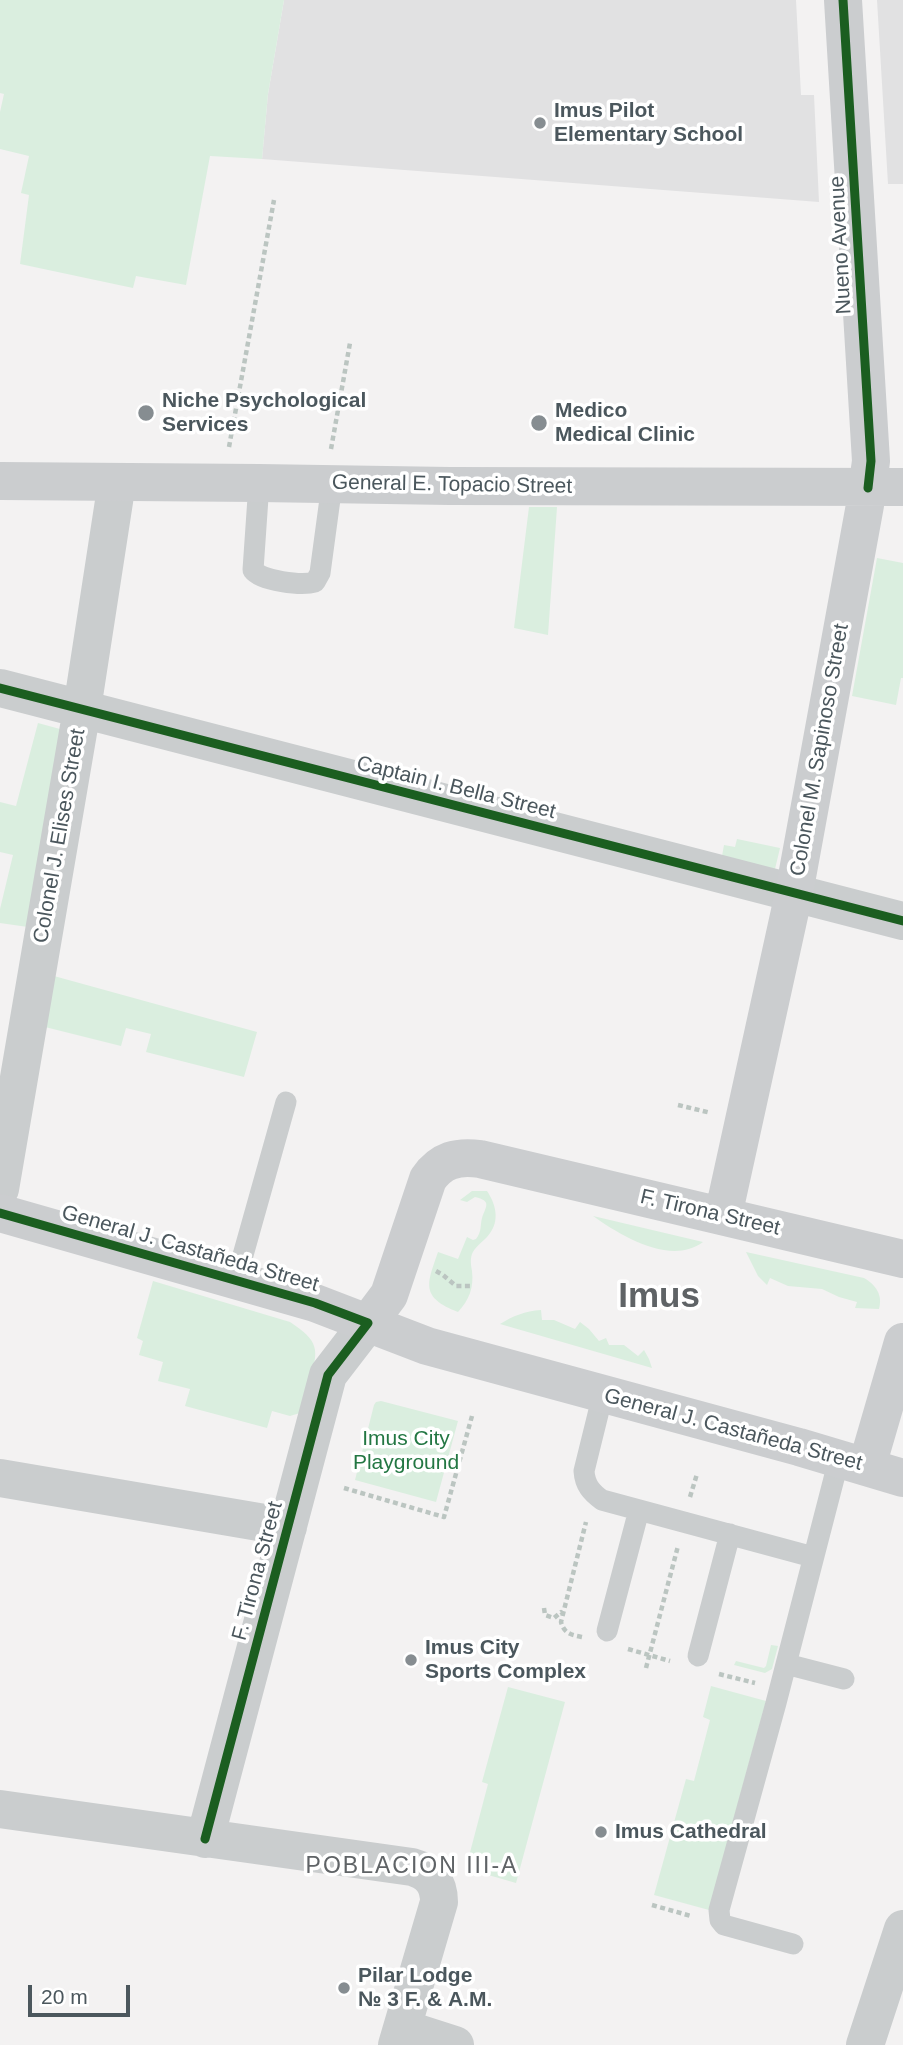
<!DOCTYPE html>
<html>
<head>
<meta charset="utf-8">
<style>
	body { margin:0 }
	#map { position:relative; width:903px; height:2045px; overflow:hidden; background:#f3f2f2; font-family:Arial,sans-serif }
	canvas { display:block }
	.scale { position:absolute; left:28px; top:1985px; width:102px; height:32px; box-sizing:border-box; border:4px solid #4b575d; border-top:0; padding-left:9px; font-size:21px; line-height:24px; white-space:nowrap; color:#4b575d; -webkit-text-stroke:5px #fff; paint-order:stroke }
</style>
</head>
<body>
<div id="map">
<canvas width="903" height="2045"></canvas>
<div class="scale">20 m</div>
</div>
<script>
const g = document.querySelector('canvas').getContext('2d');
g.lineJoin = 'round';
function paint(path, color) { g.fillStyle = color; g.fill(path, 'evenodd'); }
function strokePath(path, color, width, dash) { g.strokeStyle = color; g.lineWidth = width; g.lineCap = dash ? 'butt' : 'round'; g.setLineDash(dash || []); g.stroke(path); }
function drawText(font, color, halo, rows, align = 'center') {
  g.font = font + ' Arial,sans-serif'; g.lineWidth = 7; g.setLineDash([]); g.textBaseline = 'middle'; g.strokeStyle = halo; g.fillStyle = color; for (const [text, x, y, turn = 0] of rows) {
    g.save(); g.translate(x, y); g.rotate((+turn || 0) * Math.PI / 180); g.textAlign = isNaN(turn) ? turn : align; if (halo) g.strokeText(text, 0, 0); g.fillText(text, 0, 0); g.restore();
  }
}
paint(new Path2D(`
	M284 0H796L801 95H814L819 202 262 159 268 94Z
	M877 0H903V184H888Z`), '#e1e1e2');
paint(new Path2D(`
	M0 0H284L268 94 262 159 210 156 186 285 136 276 133 288 20 264 29 195 21 193 29 156 0 149V112L4 94 0 93Z
	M529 507H557L548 635 514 628Z
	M877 558 903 563V678H901L896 705 852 696Z
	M38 723 60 729 28 927 0 923V909L13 855 0 852V802L16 806Z
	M737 839 780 848 775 869 722 856 724 845 735 847Z
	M54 976 257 1032 244 1077 146 1052 151 1034 126 1028 121 1046 45 1027Z
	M472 1191H487C497 1206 500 1223 487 1237 481 1243 475 1247 472 1254 470 1260 471 1265 472 1271 474 1288 469 1300 458 1312 420 1297 427 1284 438 1252L458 1259 467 1237 473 1240 476 1239C482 1231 480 1226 482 1218 486 1206 492 1201 475 1197L467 1202 460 1200Z
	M593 1216 703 1242C671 1266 621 1236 593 1216Z
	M746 1252 864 1278C876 1285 883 1295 879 1309L855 1308 857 1302 839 1297 822 1289 788 1286 770 1278 767 1285 758 1276Z
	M153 1281 290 1322C319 1341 319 1349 310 1380 307 1391 305 1403 300 1413L290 1416 272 1411 267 1428 185 1406 190 1389 158 1381 163 1362 139 1355 143 1341 137 1338Z
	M541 1310 542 1320H554L575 1329 580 1322 589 1329 599 1341 606 1338 609 1345H624L638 1356 644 1350 649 1359 652 1368 500 1324C513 1316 525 1311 541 1310Z
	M381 1401 458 1421 436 1502 355 1480 374 1405 376 1402Z
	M771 1645 778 1646 772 1669 765 1673 734 1665 736 1661 764 1668 766 1666Z
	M711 1686 766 1701 709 1910 654 1895 686 1779 694 1781 710 1720 703 1717Z
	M508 1687 565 1702 516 1883 471 1870 473 1861 468 1860 488 1784 482 1782Z`), '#daeedf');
strokePath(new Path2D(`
	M229 447 274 200
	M331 449 350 343
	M678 1105 711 1113
	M436 1271 443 1275 456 1286H472
	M344 1488 444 1517 472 1416
	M690 1497 697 1474
	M544 1608 545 1615 554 1618 561 1612 562 1613
	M582 1637C572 1635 564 1634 561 1622L586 1522
	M628 1649 670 1661
	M646 1668 678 1546
	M719 1674 755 1683
	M652 1905 691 1916`), '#bbc5c1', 4.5, [5, 3.5]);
strokePath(new Path2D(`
	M259 483 253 570C261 581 302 586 315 582L320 573 332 484
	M236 1280 286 1102
	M603 1394 584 1471C585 1485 591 1492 602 1500L813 1557
	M607 1631 639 1510
	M698 1656 730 1534
	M786 1664 844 1679
	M793 1944 724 1925 720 1920 719 1910 776 1703 839 1459`), '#cacdce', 21);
strokePath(new Path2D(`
	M0 688 903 921
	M0 1189 82 709 117 482
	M0 1478 288 1527
	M0 1809 412 1867C430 1872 439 1883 439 1902L397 2045
	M205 1839 328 1375 368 1323
	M402 2028 455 2045
	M865 2045 903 1929`), '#cacdce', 38);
strokePath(new Path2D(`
	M0 481 259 483 450 486 903 487
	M0 1213 315 1303 427 1346 799 1447 903 1478
	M723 1216 794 893 865 505 871 461 843 0
	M368 1323 389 1295 428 1179C441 1160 457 1156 480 1159L903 1259
	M867 1466 903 1342`), '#cbcdcf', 38);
strokePath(new Path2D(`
	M843 0 871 461 868 488
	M0 688 903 921
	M0 1213 315 1303 368 1323 328 1375 205 1839`), '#1b5e20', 9);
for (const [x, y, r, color] of [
	[540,123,7,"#868d91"],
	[146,413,9,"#868d91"],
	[539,423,9,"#868d91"],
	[411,1660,7,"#868d91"],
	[601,1832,7,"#868d91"],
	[344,1988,7,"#868d91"]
]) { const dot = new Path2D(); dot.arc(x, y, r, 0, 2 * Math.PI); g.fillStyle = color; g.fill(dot); strokePath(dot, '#fff', 2.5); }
drawText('bold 21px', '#4b575d', '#fff', [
	["Imus Pilot",554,111],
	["Elementary School",554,135],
	["Niche Psychological",162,401],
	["Services",162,425],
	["Medico",555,411],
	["Medical Clinic",555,435],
	["Imus City",425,1648],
	["Sports Complex",425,1672],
	["Imus Cathedral",615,1832],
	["Pilar Lodge",358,1976],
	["№ 3 F. & A.M.",358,2000]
], 'left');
drawText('21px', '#4b575d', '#fff', [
	["Nueno Avenue",841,245,-93],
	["General E. Topacio Street",452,485,1],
	["Colonel M. Sapinoso Street",820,750,-80],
	["Captain I. Bella Street",456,788,14],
	["Colonel J. Elises Street",60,836,-80],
	["F. Tirona Street",710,1213,13],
	["General J. Castañeda Street",190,1249,16],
	["General J. Castañeda Street",733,1430,15],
	["F. Tirona Street",258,1571,-75]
]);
drawText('21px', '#237743', '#fff', [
	["Imus City",406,1439],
	["Playground",406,1463]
]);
g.letterSpacing = '2px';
drawText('23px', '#5f6366', '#fff', [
	["POBLACION III-A",412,1867]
]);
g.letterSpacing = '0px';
drawText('bold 35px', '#5f6366', '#fff', [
	["Imus",659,1297]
]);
</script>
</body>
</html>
